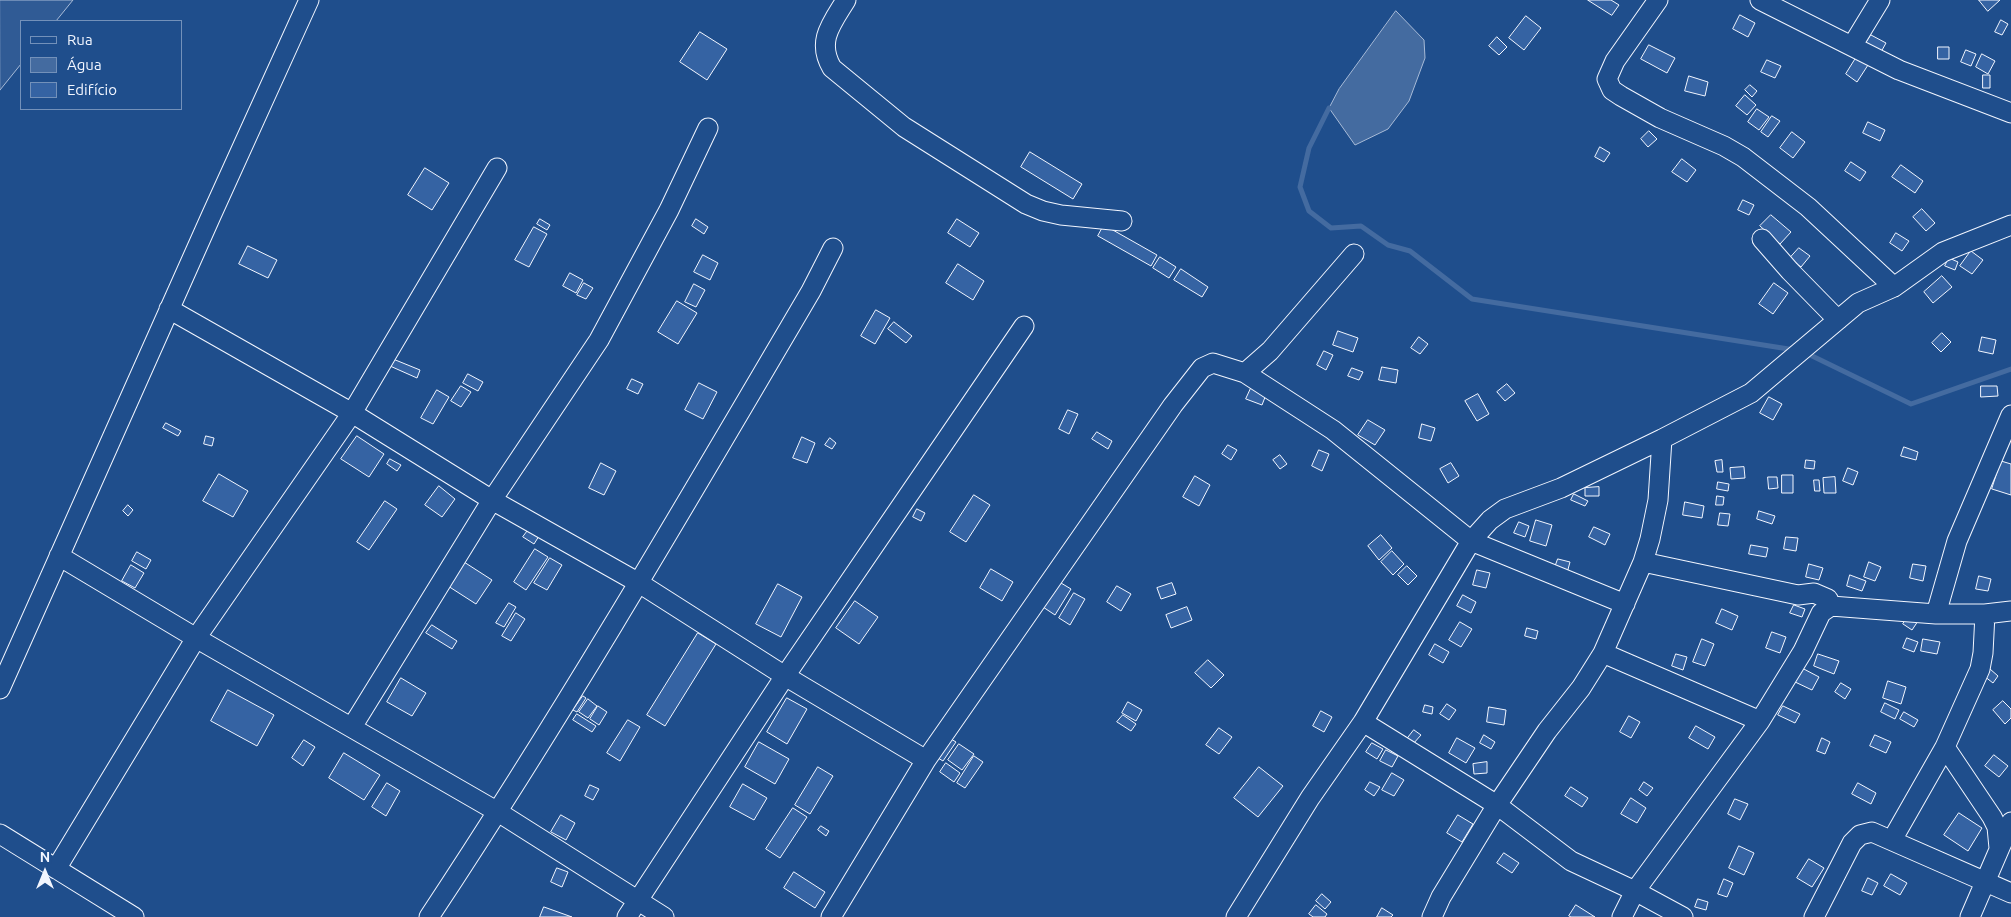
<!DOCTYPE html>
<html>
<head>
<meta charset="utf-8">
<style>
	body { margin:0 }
	#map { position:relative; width:2011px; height:917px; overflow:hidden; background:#1f4e8c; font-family:Ubuntu,sans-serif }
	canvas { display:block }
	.legend { position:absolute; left:20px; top:20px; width:162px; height:90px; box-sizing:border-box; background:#1f4e8c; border:1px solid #7391ba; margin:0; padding:6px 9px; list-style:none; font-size:15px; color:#f2f6ff }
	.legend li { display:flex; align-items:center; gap:10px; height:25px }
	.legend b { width:25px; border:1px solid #7391ba }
	.north { position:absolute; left:20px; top:847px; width:50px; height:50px; -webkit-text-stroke:4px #1f4e8c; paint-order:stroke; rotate:0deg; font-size:14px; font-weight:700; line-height:20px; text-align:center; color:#f2f6ff }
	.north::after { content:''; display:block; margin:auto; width:18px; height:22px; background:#f2f6ff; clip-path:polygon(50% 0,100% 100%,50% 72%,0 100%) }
</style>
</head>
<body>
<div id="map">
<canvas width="2011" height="917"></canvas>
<ul class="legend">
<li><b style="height:6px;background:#1f4e8c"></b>Rua</li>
<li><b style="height:14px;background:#446ba0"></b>Água</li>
<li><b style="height:14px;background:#3563a3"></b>Edifício</li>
</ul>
<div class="north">N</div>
</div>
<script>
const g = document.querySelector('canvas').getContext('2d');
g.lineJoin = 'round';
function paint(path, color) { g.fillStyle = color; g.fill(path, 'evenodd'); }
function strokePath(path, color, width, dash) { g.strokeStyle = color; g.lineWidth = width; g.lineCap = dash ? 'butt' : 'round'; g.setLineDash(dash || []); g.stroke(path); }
const built = new Path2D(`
	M0 0H73L56 21H21V64L0 90Z`);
paint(built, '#305b95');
strokePath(built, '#a8bbd7', 1);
const water = new Path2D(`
	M1396 11 1424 40 1425 58 1409 101 1388 129 1355 145 1329 108 1339 89Z`);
paint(water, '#446ba0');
strokePath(water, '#a8bbd7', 1);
strokePath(new Path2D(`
	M1329 108 1309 148 1300 187 1309 211 1331 228 1361 226 1388 245 1410 251 1472 299 1795 350
	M1806 353 1911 404 2011 369`), '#446ba0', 5);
const building = new Path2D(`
	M1588 0H1611L1619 5 1612 15Z
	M1979 0H2000L1988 11Z
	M1740 15 1755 23 1748 37 1733 29Z
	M1526 16 1541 28 1524 50 1509 38Z
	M2001 20 2008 24 2002 35 1995 32Z
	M700 32 727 49 707 80 680 62Z
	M1871 35 1886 43 1881 52 1866 43Z
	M1497 37 1507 47 1499 55 1489 46Z
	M1649 45 1675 58 1667 73 1641 59Z
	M1938 47H1949V59H1938Z
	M1966 50 1976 54 1971 66 1961 62Z
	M1982 54 1995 61 1988 74 1976 67Z
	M1856 58 1868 65 1857 82 1846 74Z
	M1767 60 1781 66 1775 78 1761 72Z
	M1983 75H1990V88H1983Z
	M1689 76 1708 82 1705 96 1685 91Z
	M1750 85 1757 91 1752 97 1745 90Z
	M1745 95 1756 105 1747 115 1736 106Z
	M1757 109 1769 117 1759 130 1748 122Z
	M1772 116 1780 121 1768 137 1761 132Z
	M1868 122 1885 130 1880 141 1863 133Z
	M1649 131 1657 139 1648 147 1641 139Z
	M1792 132 1805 142 1793 158 1780 148Z
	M1600 147 1610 153 1604 162 1595 157Z
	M1030 152 1082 184 1073 199 1021 167Z
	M1682 159 1696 170 1687 182 1672 172Z
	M1851 162 1866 172 1860 181 1845 171Z
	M1901 165 1923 181 1915 193 1892 177Z
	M425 168 449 183 432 210 408 195Z
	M1743 200 1754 205 1749 215 1738 210Z
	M1922 209 1935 223 1926 231 1913 217Z
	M1771 215 1791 232 1780 244 1760 226Z
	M540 219 550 225 547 230 537 224Z
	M696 219 708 227 704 234 692 226Z
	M957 219 979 233 970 247 948 233Z
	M1104 225 1157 255 1151 266 1098 236Z
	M534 227 547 234 529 267 515 260Z
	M1896 233 1909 241 1902 251 1890 243Z
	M248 246 277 260 268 278 239 264Z
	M1799 248 1810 256 1801 267 1790 258Z
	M1971 251 1983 260 1972 274 1960 266Z
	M703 255 718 263 710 280 694 272Z
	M1160 257 1176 267 1169 278 1153 268Z
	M1949 258 1958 262 1955 270 1945 266Z
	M958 264 984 281 973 300 946 283Z
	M1181 269 1208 287 1202 297 1174 280Z
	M570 273 583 280 576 293 563 286Z
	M1942 276 1952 287 1933 303 1924 292Z
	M584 283 593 288 586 299 577 295Z
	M1774 283 1788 293 1773 314 1759 304Z
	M694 284 705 290 696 307 685 302Z
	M677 301 697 313 678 344 658 332Z
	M876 310 890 318 875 344 861 336Z
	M894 322 912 336 906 343 888 329Z
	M1338 331 1358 338 1353 352 1333 345Z
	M1942 333 1951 342 1941 352 1932 343Z
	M1419 337 1428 344 1420 354 1411 348Z
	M1982 337 1996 340 1993 354 1979 351Z
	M1324 351 1333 355 1326 370 1317 365Z
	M393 359 420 370 417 378 390 366Z
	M1382 367 1398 370 1396 383 1379 380Z
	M1352 368 1363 372 1359 380 1348 376Z
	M468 374 483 382 478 391 463 383Z
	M632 379 643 384 638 394 627 389Z
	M699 383 717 392 703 419 685 410Z
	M1507 384 1515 393 1505 401 1497 392Z
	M461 386 471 392 461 407 451 401Z
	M1252 386 1267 392 1262 405 1246 399Z
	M1981 386H1997L1998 396 1981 397Z
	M437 390 449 397 433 424 421 418Z
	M1478 394 1489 414 1477 421 1465 401Z
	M1769 397 1782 404 1773 420 1760 413Z
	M1068 410 1078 414 1069 434 1059 429Z
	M1368 420 1385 430 1375 445 1358 435Z
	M166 423 181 431 178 436 163 428Z
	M1422 424 1435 428 1431 441 1419 438Z
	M1097 432 1112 441 1108 449 1092 439Z
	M206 436 214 438 212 446 204 444Z
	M357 436 384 454 369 477 341 459Z
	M802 437 815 443 807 463 793 458Z
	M830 438 836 443 832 449 825 445Z
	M1228 445 1237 450 1231 460 1222 454Z
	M1904 447 1918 452 1916 460 1901 456Z
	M1319 450 1329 454 1322 471 1312 466Z
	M1280 455 1287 464 1280 469 1273 460Z
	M390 459 401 465 397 471 387 464Z
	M1722 460 1723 472H1717L1715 461Z
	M1806 460 1815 461 1814 469 1805 468Z
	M2001 461 2011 464V495L1992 489Z
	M601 463 616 471 604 495 589 488Z
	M1451 463 1459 476 1448 483 1440 469Z
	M1744 467 1745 478 1731 479 1730 468Z
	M1848 468 1858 472 1853 485 1843 481Z
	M219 474 248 491 233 517 203 501Z
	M1782 475H1793V493H1782Z
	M1195 476 1210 485 1199 506 1183 497Z
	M1768 477H1777L1778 488 1769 489Z
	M1835 477 1836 493H1824L1823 478Z
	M1814 480H1819L1820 491H1815Z
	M1718 482 1729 484 1728 491 1717 489Z
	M439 486 455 499 442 517 425 505Z
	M1599 487V496H1585V488Z
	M1574 494 1588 501 1585 506 1571 500Z
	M974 495 990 505 966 542 950 532Z
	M1717 496 1724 497 1723 505H1716Z
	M385 501 397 509 369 550 357 542Z
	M1685 502 1704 506 1702 518 1683 515Z
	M128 505 133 510 128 516 123 511Z
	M917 509 925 513 921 521 913 517Z
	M1759 511 1775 516 1772 524 1757 519Z
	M1720 513 1730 514 1728 526 1718 525Z
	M1536 520 1552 525 1546 546 1530 541Z
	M1519 522 1529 526 1525 537 1514 533Z
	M1594 527 1610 534 1605 545 1589 537Z
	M529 529 539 536 534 544 523 537Z
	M1381 535 1392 548 1379 560 1368 546Z
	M1786 537 1798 538 1796 551 1784 549Z
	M1751 545 1768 548 1766 557 1749 554Z
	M535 549 548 557 526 590 514 582Z
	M1392 551 1404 564 1393 575 1381 562Z
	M137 552 151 560 146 569 132 561Z
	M550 558 562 565 547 590 534 583Z
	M1558 559 1570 562 1567 573 1554 570Z
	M464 562 492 580 476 604 448 586Z
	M1869 562 1881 567 1875 581 1864 577Z
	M1809 564 1823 568 1819 580 1806 577Z
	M1913 564 1926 566 1923 581 1910 578Z
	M131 565 144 573 135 588 122 581Z
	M1407 566 1417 576 1408 585 1398 575Z
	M991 569 1013 582 1002 601 980 588Z
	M1477 570 1490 573 1486 588 1473 585Z
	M1850 575 1866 581 1862 591 1847 586Z
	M1979 576 1991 579 1988 591 1976 589Z
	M1056 580 1071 589 1055 615 1040 605Z
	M1172 583 1176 594 1161 599 1157 588Z
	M778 584 802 597 781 637 756 624Z
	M1117 586 1131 594 1121 611 1107 602Z
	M1074 593 1085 599 1070 625 1059 618Z
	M1463 595 1476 602 1471 613 1457 606Z
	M855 601 878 617 859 644 836 628Z
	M509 603 516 607 504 627 496 623Z
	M1794 605 1805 609 1802 617 1790 613Z
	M1187 607 1192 620 1171 628 1166 615Z
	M1722 609 1738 616 1732 630 1716 623Z
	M516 613 525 619 511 641 502 636Z
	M1909 615 1918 621 1912 630 1903 624Z
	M1460 622 1472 629 1461 647 1449 640Z
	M432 625 457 641 452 649 426 633Z
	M1527 628 1538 631 1536 639 1525 636Z
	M1772 632 1786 637 1780 653 1766 648Z
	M698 633 716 644 665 726 647 715Z
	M1907 638 1918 642 1914 652 1903 648Z
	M1702 639 1714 644 1705 666 1693 662Z
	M1923 639 1940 642 1937 654 1921 651Z
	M1435 644 1449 652 1443 663 1429 655Z
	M1676 654 1687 657 1683 670 1672 666Z
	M1818 654 1839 661 1834 674 1814 666Z
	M1208 660 1224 675 1211 688 1195 673Z
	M1800 667 1819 677 1812 690 1793 681Z
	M1990 669 1998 676 1993 683 1984 676Z
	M401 678 426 693 412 716 387 702Z
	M1888 681 1906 687 1901 704 1883 698Z
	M1841 683 1851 689 1845 699 1835 692Z
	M228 690 274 715 257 746 211 721Z
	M583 696 586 698 577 712 573 710Z
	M787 698 807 709 787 744 767 732Z
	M588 699 597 706 588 718 579 712Z
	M2003 701 2011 709V718L2005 724 1993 710Z
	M1128 702 1142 710 1136 721 1122 713Z
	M1885 703 1899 710 1895 719 1881 712Z
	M1447 704 1456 710 1449 720 1440 714Z
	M1425 705 1433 707 1432 714 1423 712Z
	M598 706 607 712 599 725 590 719Z
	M1783 706 1800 714 1795 723 1778 715Z
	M1489 707 1506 710 1504 725 1487 722Z
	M1321 711 1332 717 1324 732 1313 726Z
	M1904 712 1918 720 1914 727 1900 719Z
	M577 714 596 726 592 732 573 720Z
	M1123 715 1136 724 1131 731 1117 722Z
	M1629 716 1640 722 1631 738 1620 732Z
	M628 720 640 727 620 761 607 753Z
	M1696 726 1715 737 1708 749 1689 738Z
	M1219 728 1232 737 1219 754 1206 745Z
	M1414 730 1421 735 1413 744 1407 739Z
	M1484 735 1495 742 1491 749 1480 743Z
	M1875 735 1891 742 1886 753 1870 746Z
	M1457 738 1475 748 1466 763 1449 753Z
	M1822 738 1830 742 1825 754 1817 751Z
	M951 739 956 742 943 761 938 758Z
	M304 740 315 747 303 766 292 758Z
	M759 742 789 759 775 784 745 767Z
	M1372 743 1383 749 1377 759 1366 752Z
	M959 744 974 754 962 770 948 760Z
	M1386 750 1398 756 1392 767 1380 761Z
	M344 753 380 775 364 800 329 778Z
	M1994 755 2008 766 1999 777 1985 766Z
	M974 756 983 762 965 788 957 783Z
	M1487 762V773L1474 774 1473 764Z
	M946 763 960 773 954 782 940 772Z
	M818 767 833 776 810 814 795 805Z
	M1259 767 1283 786 1258 817 1234 798Z
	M1392 773 1404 780 1394 796 1382 790Z
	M1370 782 1380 787 1374 796 1365 790Z
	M1644 782 1653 788 1647 796 1639 790Z
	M387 783 400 791 386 816 372 807Z
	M1858 783 1876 793 1871 804 1852 794Z
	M743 784 767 798 754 820 730 807Z
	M590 785 599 789 593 800 585 796Z
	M1571 787 1588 798 1582 807 1565 796Z
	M1631 798 1646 808 1637 823 1621 814Z
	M1735 799 1748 804 1740 820 1728 814Z
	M793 808 807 817 780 858 766 849Z
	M1959 813 1982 828 1968 851 1944 835Z
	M561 815 575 823 566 840 551 832Z
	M1458 815 1473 824 1462 842 1447 833Z
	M821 826 829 831 826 836 818 830Z
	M1739 846 1754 853 1744 875 1729 868Z
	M1504 853 1519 863 1512 873 1497 863Z
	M1809 859 1824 868 1812 887 1797 878Z
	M557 868 568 872 562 887 551 882Z
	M794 872 825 892 815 908 784 888Z
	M1891 874 1907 883 1900 895 1884 886Z
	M1868 878 1878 883 1872 895 1862 891Z
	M1724 879 1733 883 1727 897 1718 894Z
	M1322 894 1331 902 1325 909 1316 901Z
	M1698 899 1708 902 1706 910 1695 907Z
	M1316 905 1327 914 1325 917H1313L1309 914Z
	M1576 905 1595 917H1571L1569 916Z
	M544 907 572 917H540Z
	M1382 908 1393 915 1391 917H1377Z`);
paint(building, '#3563a3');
strokePath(building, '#f2f6ff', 1);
const minor = new Path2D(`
	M846 0C832 23 816 41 832 68L904 127 1026 204 1043 211 1061 215 1122 221
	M1658 0 1615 61 1607 79 1612 90 1621 96 1660 118 1724 146 1743 157 1808 207 1894 287
	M1760 0 1899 70 2011 113
	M1852 46 1880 0
	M1762 239 1790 271 1838 320
	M169 309 352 413 492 500 639 583 785 676 926 760
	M1245 373 1270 351 1354 254
	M59 556 196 638 498 812 664 917
	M1643 562 1798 595 1814 593 1828 599 1831 606
	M1936 614 1957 541 2011 415
	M1603 653 1760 721
	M0 689 211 216 309 0
	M1363 722 1497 805 1571 861 1635 891 1683 917
	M352 727 492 500 599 340 669 210 708 128
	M1945 747 1992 817 1997 827 1999 848
	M0 834 134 917
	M1892 840 1945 747 1980 669 1983 653 1985 614
	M56 869 196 638 352 413 497 168
	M429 917C564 713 687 502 811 291L833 248
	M627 917 785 676 1024 326
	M831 917 926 760 1173 405 1202 368 1213 363 1245 373 1333 430 1471 541 1625 604
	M1236 917 1310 798 1363 722 1471 541 1490 520 1505 509 1561 488 1662 439 1751 393 1858 303 1894 287 1943 252 2011 225
	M1432 917 1441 897 1497 805 1547 731 1581 688 1603 653 1643 562 1650 539 1658 500 1662 439
	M1622 917 1635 891 1760 721 1803 651 1821 613 1831 606 1936 614H1985L2011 611
	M1814 917 1852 843 1860 835 1872 832 2011 893
	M1970 917 2011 822`);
strokePath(minor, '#f2f6ff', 21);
strokePath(minor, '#1f4e8c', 19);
</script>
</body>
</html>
